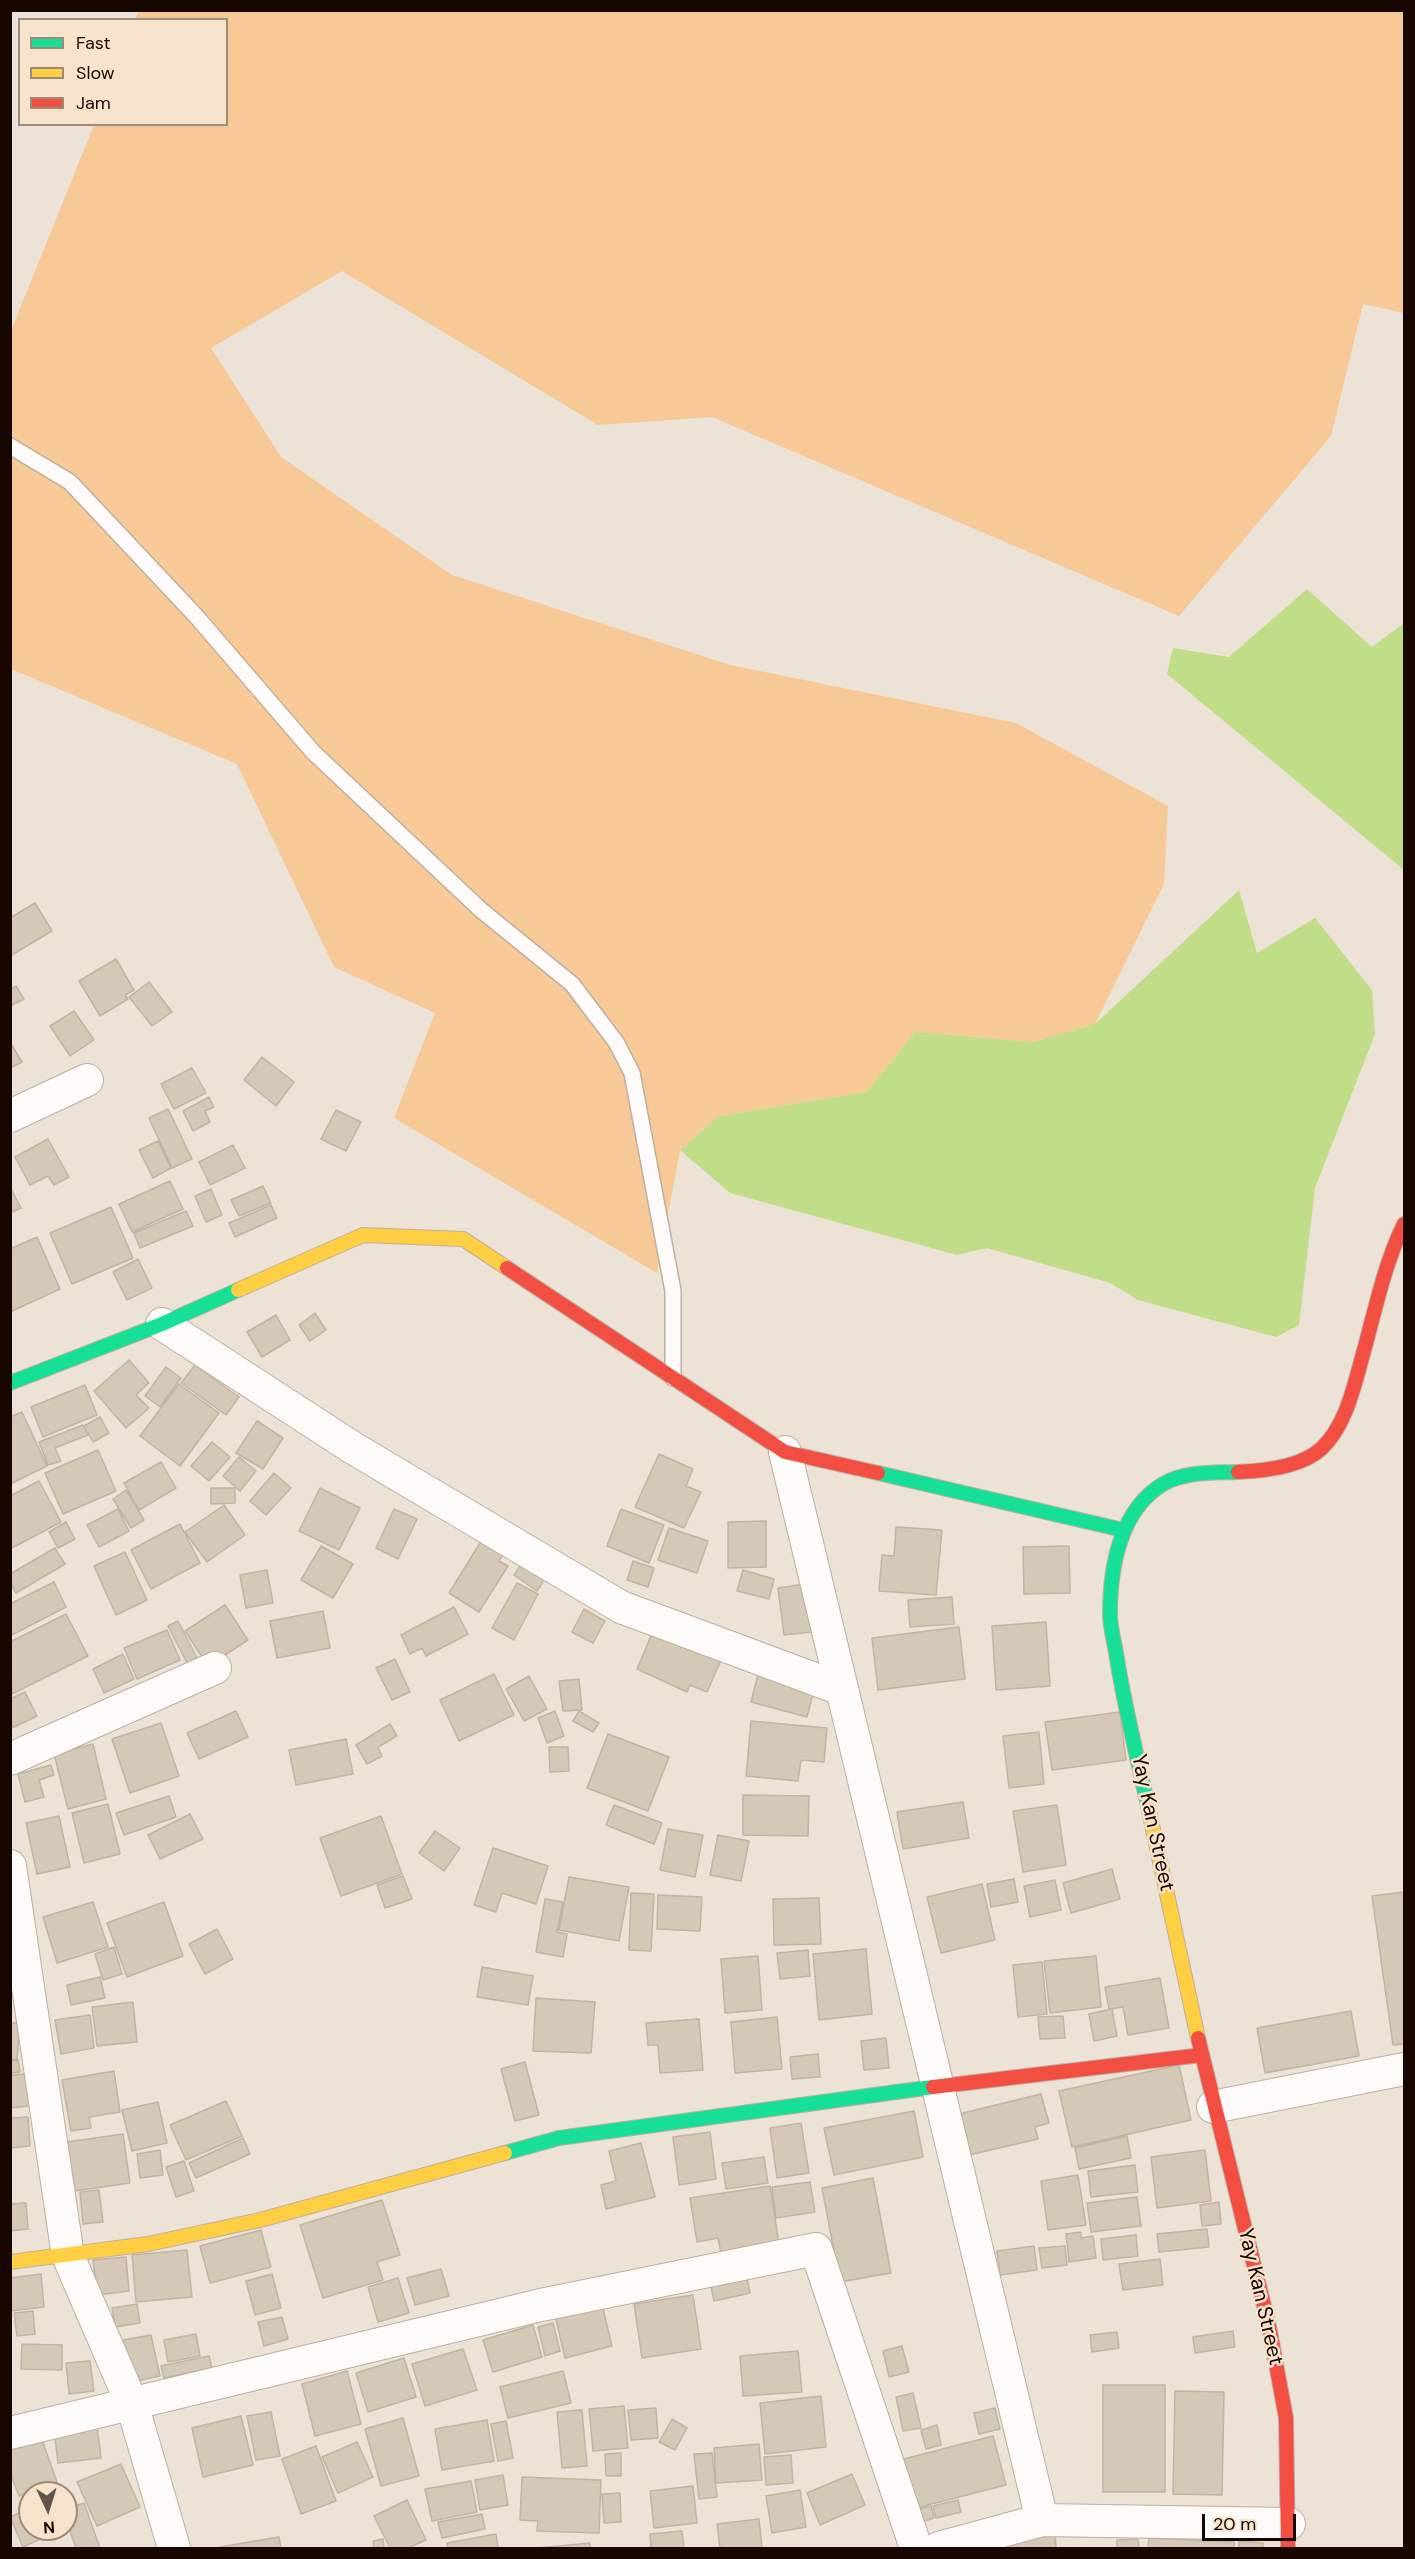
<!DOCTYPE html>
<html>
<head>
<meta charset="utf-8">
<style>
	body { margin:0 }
	#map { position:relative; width:1415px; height:2559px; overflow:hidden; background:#ede2d6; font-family:"DM Sans",sans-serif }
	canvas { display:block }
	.frame { position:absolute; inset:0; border:12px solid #180700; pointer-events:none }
	.legend { position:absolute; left:18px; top:18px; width:210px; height:108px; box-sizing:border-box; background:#f7e2cc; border:2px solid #9e8a7a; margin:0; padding:8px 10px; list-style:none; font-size:18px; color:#180700 }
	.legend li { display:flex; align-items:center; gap:12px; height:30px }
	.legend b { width:30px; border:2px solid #9e8a7a }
	.north { position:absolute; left:18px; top:2481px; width:60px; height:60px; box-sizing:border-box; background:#f7e2cc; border:2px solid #9e8a7a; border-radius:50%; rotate:176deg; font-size:16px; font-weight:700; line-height:24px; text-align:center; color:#180700 }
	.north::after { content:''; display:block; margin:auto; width:21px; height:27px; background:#63544b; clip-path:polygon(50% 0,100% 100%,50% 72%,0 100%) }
	.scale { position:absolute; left:1202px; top:2514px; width:94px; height:27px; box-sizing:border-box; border:3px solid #180700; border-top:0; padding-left:8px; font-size:18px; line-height:21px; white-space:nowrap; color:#180700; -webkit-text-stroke:4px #f7e2cc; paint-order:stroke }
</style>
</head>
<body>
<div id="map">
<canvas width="1415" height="2559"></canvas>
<div class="frame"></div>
<ul class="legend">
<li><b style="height:8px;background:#16e098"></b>Fast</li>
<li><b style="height:8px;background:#ffcf43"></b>Slow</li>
<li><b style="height:8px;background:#f24e42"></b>Jam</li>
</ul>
<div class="north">N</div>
<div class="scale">20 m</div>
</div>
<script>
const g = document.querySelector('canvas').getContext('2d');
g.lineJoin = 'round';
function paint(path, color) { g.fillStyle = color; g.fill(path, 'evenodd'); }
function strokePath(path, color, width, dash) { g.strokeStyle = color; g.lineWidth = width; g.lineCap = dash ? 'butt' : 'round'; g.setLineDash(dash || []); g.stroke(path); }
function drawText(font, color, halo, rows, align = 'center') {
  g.font = font + ' "DM Sans",sans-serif'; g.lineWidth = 5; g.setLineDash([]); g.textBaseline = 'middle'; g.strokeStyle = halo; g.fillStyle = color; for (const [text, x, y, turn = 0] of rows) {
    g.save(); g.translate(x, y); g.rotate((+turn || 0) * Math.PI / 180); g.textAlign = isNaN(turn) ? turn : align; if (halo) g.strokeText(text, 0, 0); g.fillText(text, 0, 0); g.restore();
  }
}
paint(new Path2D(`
	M139 11H1404V313L1363 304 1331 436 1179 616 712 417 598 425 342 271 211 348 281 457 452 575 730 665 1016 723 1168 806 1164 884 1095 1024 1033 1042 915 1032 867 1092 719 1116 680 1150 657 1273 394 1118 435 1013 334 967 237 764 11 669 10 333 94 125 226 124V20L135 19Z`), '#f6c996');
paint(new Path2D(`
	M1307 589 1372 647 1404 623V870L1167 674 1173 648 1229 657Z
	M1239 890 1257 953 1315 918 1372 990 1375 1034 1315 1188 1299 1325 1276 1337 1138 1300 1110 1283 987 1248 957 1255 730 1193 680 1150 719 1116 867 1092 915 1032 1033 1042 1095 1024Z`), '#c0de88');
const building = new Path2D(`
	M35 903 52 931 10 956V918Z
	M116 959 134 990 125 995 128 999 100 1016 79 981Z
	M149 982 172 1012 152 1026 129 997Z
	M16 986 24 999 10 1006V989Z
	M74 1011 94 1040 70 1056 50 1026Z
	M10 1042 22 1062 10 1068Z
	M262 1057 294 1082 276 1106 244 1080Z
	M192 1068 206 1093 174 1109 161 1084Z
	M209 1097 214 1107 205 1111 210 1122 193 1131 183 1111Z
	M168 1109 192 1159 172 1168 149 1118Z
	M336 1110 361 1122 346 1151 321 1139Z
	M48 1139 69 1177 54 1185 48 1176 30 1185 15 1157Z
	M158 1141 171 1168 153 1178 139 1150Z
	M233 1145 245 1168 210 1185 199 1162Z
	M170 1181 183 1209 132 1232 119 1204Z
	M263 1186 271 1203 239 1216 231 1200Z
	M10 1187 21 1208 10 1213Z
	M211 1189 222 1215 206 1222 195 1196Z
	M271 1205 277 1218 235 1237 229 1223Z
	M111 1207 133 1258 72 1284 50 1233Z
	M186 1211 193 1226 140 1248 134 1233Z
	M37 1237 60 1289 10 1312V1249Z
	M138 1259 152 1288 127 1300 113 1272Z
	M315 1313 326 1330 310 1341 299 1325Z
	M276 1315 290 1340 262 1357 247 1332Z
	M129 1360 149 1383 136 1395 149 1408 126 1428 94 1391Z
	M195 1365 239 1397 226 1415 181 1383Z
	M166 1367 181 1378 160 1407 145 1396Z
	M179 1384 219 1413 180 1466 140 1436Z
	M85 1385 97 1415 43 1437 31 1407Z
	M22 1412 47 1466 10 1484V1417Z
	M100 1417 109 1433 93 1442 84 1426Z
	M257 1421 283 1438 263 1469 236 1453Z
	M83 1425 88 1435 55 1448 61 1461 48 1465 39 1442Z
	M212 1442 230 1457 209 1481 191 1466Z
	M98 1450 116 1491 63 1514 45 1473Z
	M659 1454 693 1469 686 1486 701 1492 684 1528 635 1507Z
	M239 1457 256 1471 240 1491 223 1476Z
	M161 1462 176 1488 139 1510 124 1483Z
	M274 1473 291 1488 266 1515 250 1501Z
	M39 1481 61 1522 10 1549V1496Z
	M211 1488H235V1503L211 1504Z
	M320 1488 360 1508 339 1550 299 1531Z
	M126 1490 144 1520 131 1528 113 1499Z
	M224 1505 245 1535 207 1562 185 1532Z
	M118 1509 129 1531 99 1547 87 1525Z
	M394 1509 417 1519 398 1559 376 1548Z
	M621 1509 664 1525 649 1563 607 1546Z
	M766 1521V1567L728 1568V1522Z
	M66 1522 75 1539 58 1548 49 1532Z
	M180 1524 200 1563 151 1589 131 1550Z
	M896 1527 942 1530 936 1595 879 1591 882 1555 894 1556Z
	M669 1528 708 1541 697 1573 658 1560Z
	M488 1530 510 1543 499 1561 508 1566 479 1612 449 1593Z
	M321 1546 353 1564 333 1598 301 1580Z
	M1069 1546 1070 1593 1024 1594 1023 1547Z
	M55 1548 65 1564 16 1593 10 1583V1574Z
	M125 1552 147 1600 116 1615 94 1566Z
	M528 1554 551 1570 537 1591 514 1575Z
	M633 1561 654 1568 648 1587 627 1580Z
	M267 1570 273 1603 246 1608 240 1575Z
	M743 1570 774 1579 769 1599 737 1591Z
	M54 1582 66 1607 10 1636V1604Z
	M517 1583 538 1594 514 1640 492 1628Z
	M806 1584 812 1632 784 1635 778 1588Z
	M952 1597 954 1624 910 1627 908 1600Z
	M225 1605 248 1640 208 1666 185 1631Z
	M454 1607 468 1634 426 1656 422 1648 410 1654 401 1635Z
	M584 1609 605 1621 593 1643 572 1632Z
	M323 1611 330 1648 277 1658 270 1621Z
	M66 1614 88 1656 12 1694 10 1642Z
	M178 1621 199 1662 189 1667 168 1626Z
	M1046 1622 1050 1686 996 1690 992 1626Z
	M959 1627 965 1679 878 1690 872 1638Z
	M167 1630 180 1660 137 1679 124 1648Z
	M653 1631 721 1660 707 1692 690 1685 687 1692 637 1669Z
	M123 1654 134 1679 104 1693 93 1669Z
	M395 1659 410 1692 392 1700 376 1668Z
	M760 1667 816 1681 807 1717 751 1702Z
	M494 1674 514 1715 459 1741 440 1700Z
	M529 1676 547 1709 524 1721 506 1689Z
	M579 1679 582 1710 563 1711 559 1681Z
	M25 1692 37 1716 12 1728 10 1699Z
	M236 1711 248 1737 199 1759 187 1733Z
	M555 1711 564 1736 547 1743 538 1718Z
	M579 1711 599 1723 593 1732 573 1721Z
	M1120 1712 1126 1760 1052 1770 1045 1722Z
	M751 1721 827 1728 824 1762 801 1760 798 1781 746 1776Z
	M161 1723 179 1776 130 1793 112 1739Z
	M390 1724 397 1736 378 1747 382 1756 367 1764 356 1745Z
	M1039 1732 1044 1784 1009 1788 1003 1736Z
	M608 1734 669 1757 648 1811 587 1788Z
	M346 1739 353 1774 296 1785 289 1750Z
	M93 1744 106 1799 68 1809 54 1754Z
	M549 1747H568L569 1771 550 1772Z
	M51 1765 54 1775 39 1780 44 1797 25 1802 18 1774Z
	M743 1795 809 1796 808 1836 743 1835Z
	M169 1796 176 1817 124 1835 116 1813Z
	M963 1802 969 1838 903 1849 897 1812Z
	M108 1804 120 1854 84 1863 72 1813Z
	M614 1805 662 1823 654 1844 606 1825Z
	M1057 1805 1066 1865 1023 1872 1013 1811Z
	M190 1814 203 1839 160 1859 148 1835Z
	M59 1816 70 1867 37 1874 26 1823Z
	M381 1816 402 1874 341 1896 320 1838Z
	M668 1829 703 1835 695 1877 660 1870Z
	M435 1831 460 1848 444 1871 419 1853Z
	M718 1835 749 1841 741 1881 710 1875Z
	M493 1848 548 1866 536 1904 502 1893 496 1912 474 1905Z
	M1112 1869 1120 1899 1071 1913 1063 1883Z
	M403 1876 412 1899 385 1908 377 1885Z
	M569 1877 629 1887 619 1941 559 1930Z
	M1014 1879 1018 1902 991 1907 987 1884Z
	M1055 1880 1061 1910 1030 1917 1024 1886Z
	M982 1884 995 1940 941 1953 927 1897Z
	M1404 1892V2044L1393 2045 1372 1896Z
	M631 1893 654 1894 651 1951 629 1950Z
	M658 1895 702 1897 700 1931 657 1929Z
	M819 1898 821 1944 774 1945 773 1899Z
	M545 1899 563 1902 557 1932 567 1934 563 1957 536 1952Z
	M93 1902 108 1947 57 1963 43 1917Z
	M164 1902 183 1956 127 1977 107 1923Z
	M217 1929 233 1959 205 1974 189 1944Z
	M114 1947 122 1974 103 1980 95 1954Z
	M866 1949 872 2014 819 2020 813 1954Z
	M808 1950 810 1976 780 1979 777 1953Z
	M758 1956 762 2010 725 2013 721 1959Z
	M1096 1956 1101 2007 1050 2013 1044 1961Z
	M1042 1962 1047 2014 1018 2017 1013 1965Z
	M482 1967 533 1976 528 2005 477 1997Z
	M100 1977 105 1998 71 2005 67 1985Z
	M1160 1978 1169 2028 1128 2035 1123 2007 1109 2009 1105 1987Z
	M536 1998 595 2002 591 2053 533 2051Z
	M133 2002 137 2042 97 2046 92 2007Z
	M1112 2009 1117 2036 1094 2041 1089 2014Z
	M1351 2011 1359 2056 1265 2073 1257 2028Z
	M90 2015 94 2048 61 2054 55 2020Z
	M1063 2016 1065 2038 1040 2039 1038 2017Z
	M777 2017 782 2069 735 2073 731 2022Z
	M699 2019 703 2070 660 2073 658 2045H648L646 2023Z
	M10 2023H20L17 2060 10 2059Z
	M886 2038 889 2068 864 2070 861 2041Z
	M818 2054 820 2077 792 2079 790 2057Z
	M18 2060 20 2072 10 2073V2061Z
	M525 2062 539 2115 515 2121 501 2069Z
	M1179 2065 1191 2120 1072 2147 1059 2091Z
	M114 2071 120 2112 89 2117 91 2128 71 2131 62 2080Z
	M27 2074 29 2106 10 2108V2075Z
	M1041 2094 1049 2123 1035 2127 1038 2139 969 2155 959 2114Z
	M226 2101 242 2136 186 2160 170 2125Z
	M158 2102 167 2143 132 2151 122 2110Z
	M914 2111 923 2157 834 2175 824 2128Z
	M28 2117 30 2146 10 2148V2118Z
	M801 2123 809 2173 777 2178 770 2128Z
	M710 2132 716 2179 679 2185 673 2137Z
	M123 2134 130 2183 74 2191 67 2142Z
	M1127 2136 1131 2158 1079 2169 1075 2148Z
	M243 2138 250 2154 196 2178 189 2163Z
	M641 2143 655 2197 606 2209 601 2185 616 2181 609 2151Z
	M160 2150 163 2175 140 2178 137 2154Z
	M1205 2150 1211 2201 1157 2208 1151 2157Z
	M764 2157 768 2183 726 2189 722 2163Z
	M184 2161 194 2191 176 2197 166 2167Z
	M1135 2165 1138 2192 1091 2197 1088 2171Z
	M1078 2175 1086 2225 1048 2230 1041 2181Z
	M873 2178 891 2273 840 2282 822 2188Z
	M810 2182 815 2212 776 2218 772 2187Z
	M770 2186 779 2244 721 2253 718 2238 697 2242 690 2198Z
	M99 2190 103 2222 83 2224 80 2192Z
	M1137 2197 1141 2226 1091 2232 1087 2203Z
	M382 2200 400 2255 377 2262 383 2280 323 2298 300 2225Z
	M1219 2202 1221 2224 1202 2226 1200 2205Z
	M26 2203 28 2229 10 2231V2204Z
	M1207 2229 1209 2247 1159 2252 1157 2234Z
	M261 2230 271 2267 210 2283 200 2246Z
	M1081 2232V2238L1093 2236 1096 2258 1069 2262 1066 2234Z
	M1136 2235 1138 2256 1103 2260 1101 2239Z
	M1034 2246 1037 2270 1000 2275 997 2251Z
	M1065 2246 1067 2265 1042 2268 1039 2248Z
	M187 2250 192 2297 136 2302 132 2255Z
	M126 2257 129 2291 97 2295 93 2260Z
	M705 2258 745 2268 750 2293 714 2301Z
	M1160 2259 1163 2285 1123 2290 1119 2264Z
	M441 2269 449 2296 415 2305 407 2278Z
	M41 2274 44 2307 11 2311 10 2278Z
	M272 2274 281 2308 255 2315 246 2281Z
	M398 2278 409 2313 378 2322 368 2287Z
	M693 2295 701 2349 642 2358 634 2304Z
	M137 2304 140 2323 115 2327 112 2308Z
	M602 2304 612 2346 565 2358 555 2315Z
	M33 2311 35 2334 17 2336 14 2313Z
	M282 2317 288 2339 264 2346 258 2322Z
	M553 2323 560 2351 545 2356 538 2327Z
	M533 2325 542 2357 493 2372 483 2340Z
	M1233 2331 1235 2347 1195 2353 1193 2337Z
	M1117 2332 1119 2348 1092 2352 1090 2335Z
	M196 2334 200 2356 168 2362 164 2340Z
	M151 2335 160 2376 131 2382 123 2340Z
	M22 2344 62 2345V2370L21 2369Z
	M902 2346 909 2372 889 2377 883 2351Z
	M463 2349 477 2390 425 2406 412 2364Z
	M798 2351 802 2392 743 2396 740 2356Z
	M209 2356 212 2368 164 2378 161 2366Z
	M404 2358 416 2397 368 2412 356 2373Z
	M90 2361 94 2391 69 2394 66 2363Z
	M347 2371 361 2424 315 2436 302 2384Z
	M563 2371 571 2403 508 2418 500 2387Z
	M1103 2385H1165V2492H1103Z
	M1175 2391 1224 2392 1222 2495 1173 2494Z
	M913 2393 921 2428 903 2431 896 2397Z
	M821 2396 826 2447 765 2454 760 2403Z
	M624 2406 628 2448 593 2451 589 2409Z
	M656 2408 658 2438 631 2440 628 2410Z
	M995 2408 1000 2429 979 2434 974 2413Z
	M582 2410 587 2466 562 2468 557 2412Z
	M271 2412 280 2456 256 2460 247 2416Z
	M241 2416 253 2465 203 2477 192 2428Z
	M403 2418 419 2476 381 2486 365 2429Z
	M672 2419 687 2428 675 2450 659 2442Z
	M487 2420 494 2461 442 2470 435 2429Z
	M506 2421 513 2458 498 2461 491 2424Z
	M937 2425 941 2445 926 2449 921 2430Z
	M97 2426 101 2458 58 2463 54 2430Z
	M993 2436 1006 2485 912 2509 900 2460Z
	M41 2437 57 2482 19 2496 10 2472V2447Z
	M357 2442 373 2477 338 2493 322 2457Z
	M759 2444 762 2480 716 2483 714 2448Z
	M316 2446 336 2501 301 2514 282 2459Z
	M621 2453V2476H606L605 2454Z
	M712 2453 717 2497 699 2499 694 2454Z
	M791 2455 793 2483 766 2485 764 2457Z
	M121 2464 140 2507 97 2526 77 2482Z
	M852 2474 865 2505 820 2525 807 2493Z
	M503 2475 508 2505 480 2510 475 2480Z
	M522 2477 601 2480 599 2533 537 2531 538 2521 520 2520Z
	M471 2481 477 2512 432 2521 425 2489Z
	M693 2486 697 2523 654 2528 650 2491Z
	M800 2490 806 2527 772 2533 766 2496Z
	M620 2493 621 2522 604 2523 602 2494Z
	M407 2500 426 2540 408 2548H390L374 2516Z
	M958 2500 961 2512 936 2518 933 2506Z
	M84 2503 100 2548H76L66 2520V2509Z
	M931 2506 934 2518 921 2522 918 2509Z
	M30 2508V2529H63L23 2547 10 2517Z
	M482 2514 485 2529 442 2538 438 2522Z
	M759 2519 762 2548H720L717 2524Z
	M682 2531 684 2548H651L650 2534Z
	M496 2534 498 2548H448L447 2543Z
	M1055 2534 1056 2548H998V2539Z
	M279 2537 281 2548H221L220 2547Z
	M1149 2538 1234 2542V2548H1148Z
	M383 2539 384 2548H374L373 2541Z
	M1138 2539 1139 2548H1117V2540Z
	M1239 2541 1263 2543V2548H1239Z
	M590 2543V2548H538Z`);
paint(building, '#d3c9b6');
strokePath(building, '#bfb5a2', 1.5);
const lane = new Path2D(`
	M10 446 70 482 196 616 313 752 481 910 572 984 616 1042 632 1073 673 1291V1378`);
const street = new Path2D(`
	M10 1116 87 1080
	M162 1324 353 1448 621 1607 841 1689
	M785 1452 1042 2520
	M10 1759 215 1668
	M10 1866 68 2256 132 2404 174 2548
	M1213 2107 1404 2069
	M10 2433 541 2305 816 2249 916 2548
	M939 2548 1042 2520 1289 2524`);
const fast = new Path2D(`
	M10 1383 162 1324 238 1290
	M878 1473 1123 1530
	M1148 1806C1137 1757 1125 1708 1117 1659 1115 1644 1110 1628 1110 1614 1110 1567 1120 1510 1163 1484 1185 1471 1214 1473 1238 1472
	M505 2153 559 2138 933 2087`);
const slow = new Path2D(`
	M238 1290 363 1235 463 1239 507 1268
	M1148 1806 1198 2038
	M10 2262 148 2244 260 2220 505 2153`);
const jam = new Path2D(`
	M507 1268 785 1452 878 1473
	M1238 1472C1263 1471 1301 1467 1321 1449 1346 1426 1354 1386 1363 1354 1375 1311 1384 1265 1404 1224
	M1198 2038 1269 2326 1286 2418 1288 2548
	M933 2087 1202 2055`);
strokePath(lane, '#beafa0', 18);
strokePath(street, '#beafa0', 34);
strokePath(fast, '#beafa0', 16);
strokePath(slow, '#beafa0', 16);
strokePath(jam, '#beafa0', 16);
strokePath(lane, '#fcfbf9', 15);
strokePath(street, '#fcfbf9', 32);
strokePath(fast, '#16e098', 14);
strokePath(slow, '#ffcf43', 14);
strokePath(jam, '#f24e42', 14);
drawText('21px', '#180700', '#f7e2cc', [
	["Yay Kan Street",1152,1823,78],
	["Yay Kan Street",1260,2297,77]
]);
</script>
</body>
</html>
